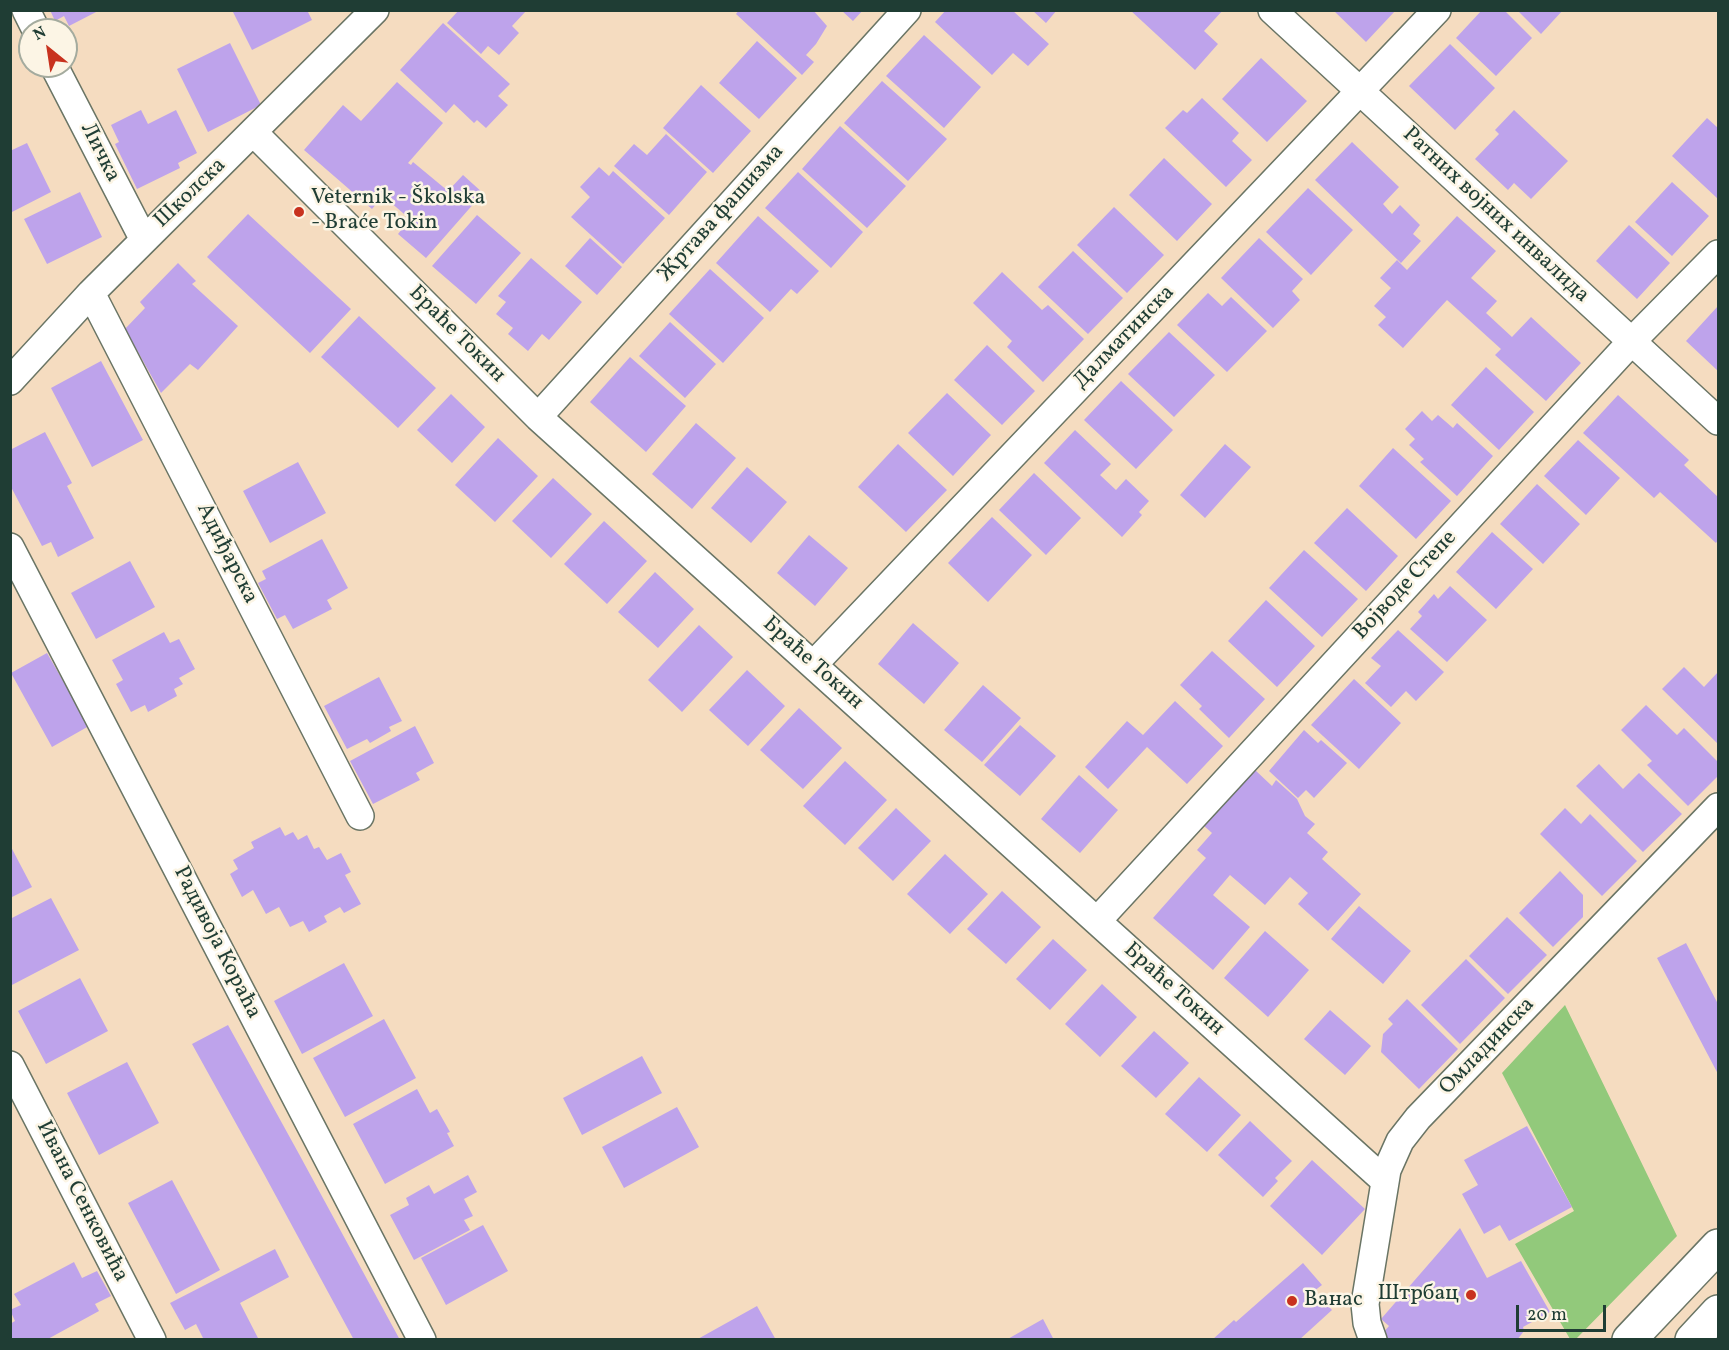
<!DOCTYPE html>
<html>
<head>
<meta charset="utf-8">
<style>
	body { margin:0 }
	#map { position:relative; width:1729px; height:1350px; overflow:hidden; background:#f5dcc0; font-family:Vollkorn,serif }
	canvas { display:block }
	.frame { position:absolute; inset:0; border:12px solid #1f3d34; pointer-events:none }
	.north { position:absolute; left:18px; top:18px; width:60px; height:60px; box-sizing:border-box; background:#fcf5e5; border:2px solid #a4ab9e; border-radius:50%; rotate:330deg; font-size:16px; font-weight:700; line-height:24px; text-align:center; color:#1f3d34 }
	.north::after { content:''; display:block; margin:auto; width:21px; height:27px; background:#c8321e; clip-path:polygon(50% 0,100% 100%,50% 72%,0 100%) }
	.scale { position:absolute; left:1516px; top:1305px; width:90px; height:27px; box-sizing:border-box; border:3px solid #1f3d34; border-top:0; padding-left:8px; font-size:18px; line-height:21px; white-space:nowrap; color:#1f3d34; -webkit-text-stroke:4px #fcf5e5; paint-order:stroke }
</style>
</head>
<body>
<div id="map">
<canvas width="1729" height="1350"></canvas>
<div class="frame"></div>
<div class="north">N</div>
<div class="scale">20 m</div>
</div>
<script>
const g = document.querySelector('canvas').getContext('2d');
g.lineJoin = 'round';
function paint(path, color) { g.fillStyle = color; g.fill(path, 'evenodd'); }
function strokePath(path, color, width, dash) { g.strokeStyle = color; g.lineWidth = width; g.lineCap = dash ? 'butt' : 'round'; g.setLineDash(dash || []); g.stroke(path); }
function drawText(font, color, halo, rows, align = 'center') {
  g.font = font + ' Vollkorn,serif'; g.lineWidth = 5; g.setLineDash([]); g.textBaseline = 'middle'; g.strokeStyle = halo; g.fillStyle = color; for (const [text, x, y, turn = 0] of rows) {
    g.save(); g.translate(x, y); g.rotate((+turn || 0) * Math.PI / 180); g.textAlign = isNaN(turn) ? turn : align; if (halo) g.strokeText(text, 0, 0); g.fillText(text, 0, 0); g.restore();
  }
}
paint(new Path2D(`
	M1565 1005 1677 1236 1575 1340 1570 1339 1515 1244 1574 1211 1502 1073Z`), '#92c97b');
paint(new Path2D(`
	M50 10H100L69 26 64 16 55 21Z
	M232 10H307L312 20 252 50Z
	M459 10H527L512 26 519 33 499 55 488 46 481 54 447 23Z
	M739 10H813L827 26 816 44 806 55 814 62 802 75 736 14Z
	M841 10H863L853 21Z
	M946 10H1012L1049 44 1028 66 1013 53 992 75 935 22Z
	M1032 10H1057L1046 23Z
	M1130 10H1223L1204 31 1218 44 1195 70Z
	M1333 10H1396L1366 42Z
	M1482 10H1504L1532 38 1496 76 1456 38Z
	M1517 10H1563L1541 34Z
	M443 23 510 84 498 96 508 105 486 128 477 120 474 123 454 104 446 113 400 70Z
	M924 35 981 87 944 128 886 76Z
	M757 41 797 78 759 119 719 83Z
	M230 43 261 105 208 132 177 69Z
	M1450 44 1495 88 1455 130 1409 86Z
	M1261 58 1307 101 1267 142 1222 99Z
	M882 81 947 139 908 181 844 123Z
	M397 82 443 123 408 163 411 165 413 162 448 191 463 175 483 193 426 258 398 234 410 219 383 196 372 209 304 150 343 105 361 121Z
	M701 85 751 131 713 173 663 128Z
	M1202 98 1239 133 1232 141 1252 160 1226 187 1165 128 1183 110 1187 113Z
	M141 110 148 124 176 110 197 153 178 163 180 168 137 189 115 144 119 142 111 125Z
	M1514 110 1568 161 1531 199 1514 183 1508 190 1475 159 1499 134 1495 130Z
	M1707 118 1718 128V199L1672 156Z
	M840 126 906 186 867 228 802 169Z
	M666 134 707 172 669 215 614 166 634 144 647 155Z
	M1352 142 1399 187 1383 204 1392 214 1400 205 1420 225 1413 234 1421 241 1401 263 1315 180Z
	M27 143 51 192 10 213V151Z
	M1164 158 1212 204 1177 241 1129 195Z
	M599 167 609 176 613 171 665 218 623 264 571 217 590 197 580 187Z
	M798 172 863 232 831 268 765 208Z
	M1672 182 1709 216 1672 256 1635 222Z
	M1308 188 1353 230 1311 275 1266 232Z
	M80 192 102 237 47 264 24 219Z
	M1114 207 1164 255 1127 293 1077 245Z
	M248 214 351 309 310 353 207 257Z
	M477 215 521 253 476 304 432 266Z
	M758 216 819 271 797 294 791 289 770 312 716 263Z
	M1457 216 1496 251 1471 278 1497 301 1486 313 1512 337 1531 317 1581 363 1546 401 1495 355 1501 349 1447 300 1403 348 1378 325 1386 317 1374 306 1391 288 1380 278 1397 260 1407 270Z
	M1629 225 1670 263 1637 299 1596 261Z
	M590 238 622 267 597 295 565 266Z
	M1259 238 1303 279 1292 291 1300 300 1273 328 1221 278Z
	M1073 251 1123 298 1088 334 1038 287Z
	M531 258 582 302 549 340 542 334 528 351 508 334 513 328 496 314 506 302 498 296Z
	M178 263 196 281 192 284 238 326 198 370 190 364 161 393 125 329 145 308 140 302Z
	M710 269 764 318 723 363 669 314Z
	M1002 272 1042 310 1048 305 1084 339 1043 382 1007 347 1012 341 973 303Z
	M1208 293 1222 306 1231 297 1267 331 1227 372 1177 325Z
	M1718 306V371L1686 341Z
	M359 316 436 388 398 428 321 357Z
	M670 322 716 364 685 398 639 356Z
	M1169 332 1215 375 1174 417 1128 374Z
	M987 345 1035 391 1002 425 954 380Z
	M630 357 686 406 646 452 590 402Z
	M101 361 143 440 92 467 51 388Z
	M1486 367 1534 412 1499 450 1451 405Z
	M1121 381 1173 430 1136 469 1084 420Z
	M947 393 991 435 953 476 908 433Z
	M451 394 485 427 452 463 417 430Z
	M1618 395 1689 460 1684 465 1718 497V540L1716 543 1660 492 1654 498 1583 433Z
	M1422 411 1432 421 1438 415 1453 428 1457 423 1493 456 1457 496 1420 462 1424 459 1409 445 1415 439 1405 429Z
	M696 423 736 458 692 509 652 474Z
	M1075 430 1111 464 1100 475 1116 490 1126 479 1149 501 1139 512 1142 515 1122 537 1044 463Z
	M45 432 72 483 67 486 94 538 58 557 51 542 42 546 10 485V450Z
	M498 438 538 476 495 522 455 485Z
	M1578 440 1620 478 1586 515 1544 476Z
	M898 444 947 490 906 532 858 487Z
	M1225 444 1251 467 1205 518 1180 495Z
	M1393 448 1451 501 1416 539 1359 486Z
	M298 462 326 513 270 543 243 491Z
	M747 467 787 502 751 543 711 508Z
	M1034 473 1081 518 1046 555 999 510Z
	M553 478 592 514 551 558 512 521Z
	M1537 484 1580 524 1543 564 1500 524Z
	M1347 508 1398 556 1366 591 1314 543Z
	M992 517 1032 555 988 602 948 563Z
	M604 521 647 561 607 604 564 564Z
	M1492 532 1533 569 1496 609 1456 572Z
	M809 535 848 568 815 606 777 573Z
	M322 539 348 588 327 600 332 609 293 629 285 615 277 619 258 583 266 579 262 571Z
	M1304 550 1358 599 1322 637 1269 588Z
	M130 561 155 607 96 639 71 593Z
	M655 572 694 609 658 648 618 612Z
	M1450 586 1487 620 1447 662 1410 629 1422 616 1418 612 1434 594 1438 599Z
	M1266 600 1315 646 1277 687 1228 641Z
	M913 623 959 663 924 704 878 664Z
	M699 625 733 657 682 712 648 680Z
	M1398 630 1444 672 1416 701 1406 691 1391 707 1365 683 1381 666 1371 658Z
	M164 632 170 643 179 639 195 669 179 678 183 684 174 689 177 696 148 712 145 705 131 712 116 684 123 680 112 660Z
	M1212 651 1265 699 1229 738 1199 709 1202 706 1180 685Z
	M47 653 89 726 52 747 11 673Z
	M1684 667 1704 687 1718 672V744L1662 689Z
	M747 670 785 706 748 746 709 710Z
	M379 677 402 721 389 727 391 731 370 743 367 739 347 749 324 706Z
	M1354 679 1401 723 1359 769 1311 725Z
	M983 685 1021 718 982 762 944 730Z
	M1175 701 1223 746 1187 784 1147 747 1108 789 1085 767 1127 721 1143 735Z
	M1646 705 1677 735 1684 728 1718 762V776L1688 806 1647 765 1652 761 1621 730Z
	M799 708 842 748 803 789 760 750Z
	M1020 725 1056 756 1020 796 984 765Z
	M415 726 434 763 416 773 420 780 373 804 350 761Z
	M1304 730 1318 743 1321 740 1347 763 1314 798 1306 790 1298 798 1269 771Z
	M845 761 887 800 845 845 803 806Z
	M1599 764 1623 789 1639 773 1682 814 1643 852 1576 786Z
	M1254 769 1272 786 1276 780 1297 799 1305 816 1315 824 1307 833 1328 852 1322 859 1361 894 1328 931 1298 904 1308 893 1290 877 1265 905 1230 875 1213 895 1250 927 1213 970 1153 918 1206 858 1197 850 1212 833 1203 825Z
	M1079 775 1118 810 1080 853 1041 819Z
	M896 808 931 841 893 881 858 848Z
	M1565 808 1581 824 1590 814 1637 861 1602 896 1540 834Z
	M280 827 285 836 293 832 298 840 307 835 314 849 319 847 327 860 341 853 351 872 345 875 361 904 344 913 340 907 324 916 327 922 309 932 303 921 290 927 279 907 266 914 253 890 242 897 230 874 238 869 233 860 254 848 251 842Z
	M10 845 32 887 10 898Z
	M945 854 988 894 950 934 907 894Z
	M1560 871 1583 895V917L1553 947 1519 913Z
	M1002 891 1041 927 1006 964 967 929Z
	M51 898 79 950 10 986V919Z
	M1359 906 1411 951 1383 984 1331 939Z
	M1507 917 1547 955 1508 994 1469 956Z
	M1265 931 1309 970 1268 1017 1224 978Z
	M1053 939 1087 970 1050 1010 1016 979Z
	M1686 943 1718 1004V1074L1657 958Z
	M1466 959 1505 998 1460 1044 1421 1005Z
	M344 963 373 1016 302 1054 274 1001Z
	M80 978 108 1031 46 1064 18 1011Z
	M1102 984 1137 1017 1100 1057 1065 1024Z
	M1407 999 1458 1049 1419 1089 1381 1052 1383 1034 1393 1024 1388 1019Z
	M1330 1010 1371 1046 1345 1075 1304 1039Z
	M384 1019 416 1078 345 1117 313 1058Z
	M228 1025 299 1154 400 1340H354L264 1174 192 1044Z
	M1154 1031 1189 1063 1156 1098 1121 1066Z
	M642 1056 662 1093 582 1135 563 1098Z
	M127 1062 159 1123 99 1155 67 1093Z
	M1199 1077 1241 1115 1207 1152 1165 1114Z
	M417 1089 430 1113 437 1109 450 1132 447 1133 454 1146 385 1184 353 1124Z
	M677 1107 699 1147 624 1188 602 1147Z
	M1250 1121 1292 1161 1275 1178 1278 1181 1263 1197 1218 1155Z
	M1527 1126 1572 1207 1509 1241 1500 1225 1484 1234 1462 1194 1478 1185 1464 1160Z
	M1312 1160 1365 1209 1322 1255 1270 1206Z
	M468 1175 477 1192 464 1199 473 1216 464 1220 470 1230 414 1260 390 1215 409 1205 406 1198 429 1185 434 1194Z
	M172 1180 220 1270 176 1294 128 1203Z
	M483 1225 508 1271 446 1305 421 1258Z
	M1460 1228 1487 1278 1521 1261 1550 1312 1523 1327 1524 1331 1517 1340H1389L1382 1334 1389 1326 1381 1319Z
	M275 1249 289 1277 240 1303 259 1340H204L196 1324 185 1330 170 1303Z
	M74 1262 82 1278 97 1271 111 1296 95 1304 99 1311 46 1340H10V1324L15 1321 10 1310 21 1305 14 1294Z
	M1303 1263 1322 1285 1314 1291 1332 1310 1299 1340H1212L1234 1320 1236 1322Z
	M757 1306 776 1340H696Z
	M1043 1319 1054 1340H1006Z`), '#bea3eb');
const minor = new Path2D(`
	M26 10 36 30
	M1272 10 1718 421
	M54 66 144 240
	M254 133 538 417 1385 1181
	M91 293 360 816
	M10 381 91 293 375 10
	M538 417 907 10
	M10 547 422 1340
	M813 665 1437 10
	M1097 921 1632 341 1718 254
	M10 1065 152 1340
	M1373 1340 1367 1323 1365 1304 1387 1170 1400 1141 1418 1118 1718 807`);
const primary = new Path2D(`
	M1629 1340 1718 1246
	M1692 1340 1718 1312`);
strokePath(minor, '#6a7565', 30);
strokePath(primary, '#6a7565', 36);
strokePath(minor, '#fff', 27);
strokePath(primary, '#fff', 33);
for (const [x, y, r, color] of [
	[299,212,6,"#c8321e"],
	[1471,1295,6,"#c8321e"],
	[1292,1301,6,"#c8321e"]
]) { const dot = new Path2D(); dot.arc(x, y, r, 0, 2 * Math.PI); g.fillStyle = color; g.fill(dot); strokePath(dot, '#fcf5e5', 2); }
drawText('22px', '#1f3d34', '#fcf5e5', [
	["Личка",99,153,63],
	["Школска",191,194,-44],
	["Жртава фашизма",722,214,-48],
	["Ратних војних инвалида",1495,216,43],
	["Браће Токин",456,335,45],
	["Далматинска",1125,338,-46],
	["Адиђарска",226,554,63],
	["Војводе Степе",1406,586,-47],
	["Браће Токин",812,664,42],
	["Радивоја Кораћа",216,943,63],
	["Браће Токин",1173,990,42],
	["Омладинска",1488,1047,-46],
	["Ивана Сенковића",81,1202,63]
]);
drawText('22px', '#1f3d34', '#fcf5e5', [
	["Veternik - Školska",311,199],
	["- Braće Tokin",311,224],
	["Штрбац",1459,1295,"right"],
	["Ванас",1304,1301]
], 'left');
</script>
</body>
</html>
